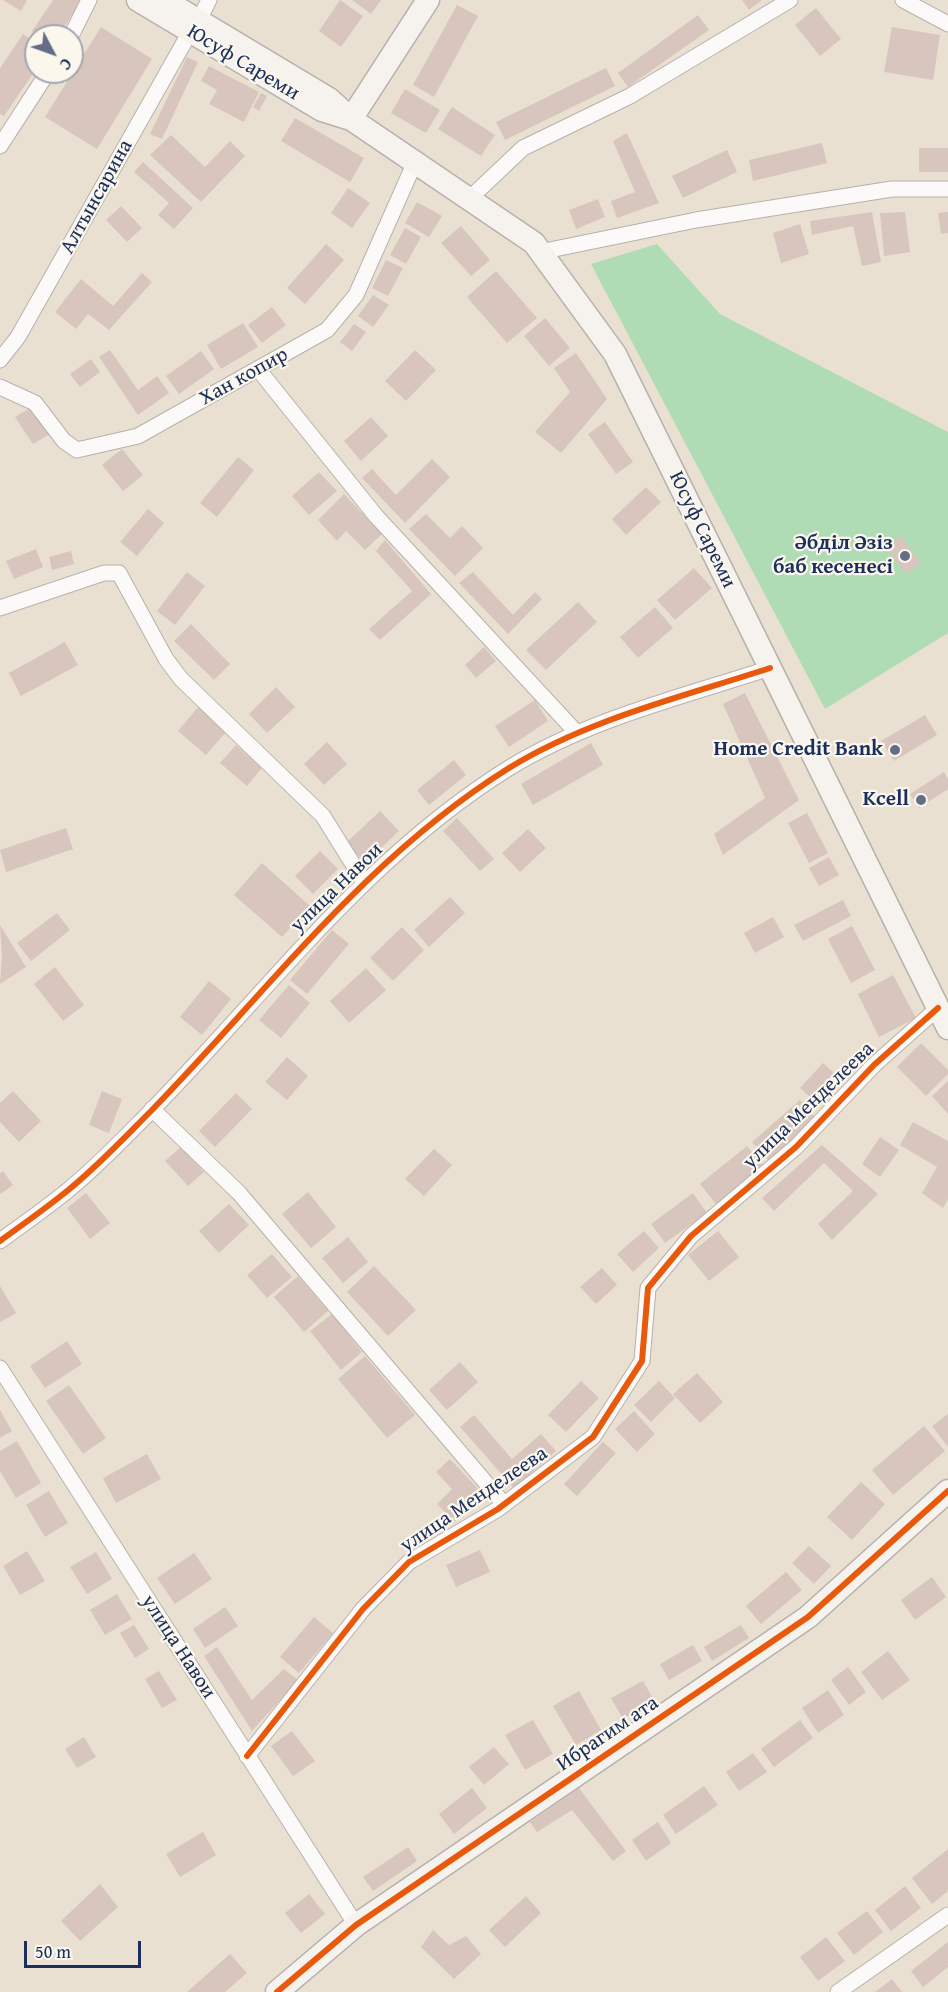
<!DOCTYPE html>
<html>
<head>
<meta charset="utf-8">
<style>
	body { margin:0 }
	#map { position:relative; width:948px; height:1992px; overflow:hidden; background:#eae0d2; font-family:"Gentium Book Plus",serif }
	canvas { display:block }
	.north { position:absolute; left:24px; top:24px; width:60px; height:60px; box-sizing:border-box; background:#fbf7ec; border:2px solid #a1a7b3; border-radius:50%; rotate:131deg; font-size:16px; font-weight:700; line-height:24px; text-align:center; color:#1b2f5e }
	.north::after { content:''; display:block; margin:auto; width:21px; height:27px; background:#636d87; clip-path:polygon(50% 0,100% 100%,50% 72%,0 100%) }
	.scale { position:absolute; left:24px; top:1941px; width:117px; height:27px; box-sizing:border-box; border:3px solid #1b2f5e; border-top:0; padding-left:8px; font-size:18px; line-height:21px; white-space:nowrap; color:#1b2f5e; -webkit-text-stroke:4px #fbf7ec; paint-order:stroke }
</style>
</head>
<body>
<div id="map">
<canvas width="948" height="1992"></canvas>
<div class="north">С</div>
<div class="scale">50 m</div>
</div>
<script>
const g = document.querySelector('canvas').getContext('2d');
g.lineJoin = 'round';
function paint(path, color) { g.fillStyle = color; g.fill(path, 'evenodd'); }
function strokePath(path, color, width, dash) { g.strokeStyle = color; g.lineWidth = width; g.lineCap = dash ? 'butt' : 'round'; g.setLineDash(dash || []); g.stroke(path); }
function drawText(font, color, halo, rows, align = 'center') {
  g.font = font + ' "Gentium Book Plus",serif'; g.lineWidth = 4.5; g.setLineDash([]); g.textBaseline = 'middle'; g.strokeStyle = halo; g.fillStyle = color; for (const [text, x, y, turn = 0] of rows) {
    g.save(); g.translate(x, y); g.rotate((+turn || 0) * Math.PI / 180); g.textAlign = isNaN(turn) ? turn : align; if (halo) g.strokeText(text, 0, 0); g.fillText(text, 0, 0); g.restore();
  }
}
paint(new Path2D(`
	M657 244 720 314 948 432V633L825 709 591 264Z`), '#afdcb5');
paint(new Path2D(`
	M3 0H27L21 11Z
	M53 0H82L58 36H38L32 31Z
	M340 0 363 16 341 47 319 31Z
	M352 0H381L371 14Z
	M742 0H762L749 10Z
	M457 5 478 16 434 97 413 85Z
	M816 8 841 39 820 56 795 25Z
	M698 15 709 30 628 87 618 73Z
	M101 27 152 59 97 149 45 117Z
	M892 27 940 35 933 80 884 72Z
	M23 34 36 43V69L4 116 0 114V68Z
	M187 57 198 62 162 139 150 134Z
	M209 66 259 92 244 122 209 104 217 90 201 81Z
	M606 68 615 86 505 140 496 122Z
	M405 89 440 110 426 133 391 113Z
	M261 93 267 96 259 111 253 107Z
	M452 107 495 135 481 156 438 129Z
	M295 118 364 158 350 182 281 141Z
	M627 133 659 203 617 218 611 201 635 192 613 141Z
	M171 135 205 167 230 141 245 156 201 202 150 155Z
	M822 143 827 163 753 181 749 160Z
	M919 148H948V172H919Z
	M727 150 737 172 683 198 672 176Z
	M143 162 193 208 174 229 158 215 169 203 134 172Z
	M348 188 370 203 352 228 331 213Z
	M598 199 605 217 576 229 569 210Z
	M417 202 442 216 429 237 405 223Z
	M121 206 142 228 127 242 106 220Z
	M872 212 881 262 862 266 853 226 812 235 810 221Z
	M905 212 910 252 884 256 880 213Z
	M948 212V233L941 234 938 213Z
	M800 224 809 254 781 263 773 233Z
	M461 226 490 260 471 276 441 243Z
	M405 228 421 237 406 264 390 255Z
	M326 244 344 260 305 304 287 288Z
	M386 260 403 268 388 296 372 288Z
	M496 271 537 318 507 343 467 297Z
	M142 273 152 282 109 330 88 314 76 329 55 312 81 279 113 306Z
	M373 295 389 305 373 327 358 316Z
	M272 307 286 325 262 343 248 325Z
	M545 318 570 348 549 366 524 336Z
	M243 323 258 347 221 369 207 345Z
	M354 324 366 332 352 351 340 342Z
	M110 350 138 390 157 376 169 393 138 415 99 357Z
	M415 350 436 370 406 401 385 381Z
	M201 351 214 369 179 394 166 376Z
	M576 353 607 399 561 453 535 432 570 392 554 368Z
	M91 359 100 372 80 387 70 374Z
	M33 406 50 434 33 444 15 417Z
	M371 417 388 436 361 461 344 441Z
	M605 422 633 462 616 474 588 434Z
	M122 449 143 475 123 491 102 465Z
	M238 457 254 470 217 517 200 503Z
	M432 459 450 477 405 523 362 478 372 469 396 495Z
	M319 472 337 491 309 515 292 496Z
	M646 487 661 502 626 535 612 519Z
	M344 494 382 534 365 550 346 531 337 541 318 520Z
	M148 509 164 523 137 556 120 542Z
	M426 514 450 538 462 526 483 548 455 576 409 529Z
	M901 536 921 563 906 574 886 547Z
	M385 540 431 594 380 640 369 629 412 591 376 551Z
	M36 549 43 567 14 579 6 561Z
	M71 551 74 564 52 570 49 557Z
	M694 568 712 588 675 620 657 600Z
	M187 572 205 586 175 625 157 611Z
	M473 572 513 615 535 592 542 599 508 634 459 583Z
	M578 602 597 622 546 670 526 650Z
	M655 607 673 628 638 658 620 637Z
	M191 624 230 664 214 680 174 641Z
	M65 642 78 665 21 696 9 673Z
	M484 647 496 661 476 678 465 665Z
	M276 687 295 707 267 733 249 714Z
	M745 693 799 800 723 855 714 834 765 798 723 704Z
	M535 700 548 721 509 747 495 726Z
	M199 706 227 731 206 755 178 731Z
	M925 715 937 735 894 761 881 741Z
	M327 742 347 764 324 785 304 764Z
	M591 743 603 765 533 805 521 784Z
	M236 745 262 768 247 786 220 763Z
	M454 760 466 775 429 805 417 790Z
	M944 772 948 779V789L919 808 910 794Z
	M380 811 399 831 365 863 346 843Z
	M807 813 828 853 809 863 788 823Z
	M457 818 494 859 480 871 443 831Z
	M66 828 73 849 6 872 0 850Z
	M528 829 546 848 520 872 502 853Z
	M320 851 338 869 313 894 295 876Z
	M829 857 839 875 819 886 809 868Z
	M262 863 310 906 282 937 234 895Z
	M450 897 465 913 429 947 414 930Z
	M843 900 851 916 803 941 794 925Z
	M57 913 70 930 31 961 17 943Z
	M773 917 784 937 755 953 744 933Z
	M0 925 26 967 0 984 2 956Z
	M852 926 875 970 851 983 828 939Z
	M402 927 424 950 393 981 370 958Z
	M332 930 349 944 307 994 290 980Z
	M55 967 84 1005 63 1021 34 984Z
	M366 968 386 990 349 1023 330 1001Z
	M893 975 916 1018 879 1037 858 994Z
	M209 981 231 999 202 1035 180 1017Z
	M289 985 310 1003 281 1038 259 1020Z
	M921 1043 948 1070V1074L926 1096 897 1067Z
	M287 1057 308 1076 287 1100 265 1082Z
	M823 1063 843 1081 820 1106 800 1088Z
	M948 1081V1114L932 1096Z
	M13 1091 41 1121 19 1142 0 1122V1103Z
	M102 1091 122 1099 109 1133 89 1125Z
	M236 1093 252 1109 215 1147 199 1131Z
	M800 1100 816 1119 769 1161 752 1142Z
	M913 1122 948 1141V1199L943 1208 922 1193 937 1167 900 1145Z
	M880 1137 899 1150 880 1177 862 1164Z
	M822 1145 878 1194 832 1240 818 1224 853 1191 824 1163 774 1211 762 1198Z
	M747 1146 763 1165 716 1204 700 1184Z
	M181 1147 204 1172 188 1186 165 1161Z
	M434 1149 452 1165 424 1196 405 1179Z
	M3 1171 13 1185 0 1194V1173Z
	M308 1192 336 1227 311 1248 282 1214Z
	M86 1193 110 1223 90 1239 67 1208Z
	M693 1193 707 1213 665 1243 651 1224Z
	M229 1204 249 1225 219 1253 199 1231Z
	M644 1231 659 1248 633 1272 617 1254Z
	M718 1231 739 1257 709 1281 688 1255Z
	M348 1237 368 1262 343 1283 322 1258Z
	M272 1254 292 1277 267 1298 247 1275Z
	M374 1266 416 1310 388 1336 347 1292Z
	M602 1268 617 1285 596 1304 580 1287Z
	M298 1276 328 1311 304 1332 274 1297Z
	M0 1286 16 1313 0 1322Z
	M332 1314 362 1352 341 1370 310 1331Z
	M67 1341 82 1364 45 1388 30 1366Z
	M365 1356 415 1415 387 1438 338 1379Z
	M460 1362 478 1382 447 1410 429 1390Z
	M697 1373 723 1402 700 1423 673 1394Z
	M581 1381 599 1398 566 1432 548 1415Z
	M659 1381 675 1398 651 1422 634 1405Z
	M69 1385 106 1438 83 1454 46 1401Z
	M0 1410 12 1431 0 1438Z
	M634 1411 655 1434 637 1452 615 1429Z
	M948 1414V1447L932 1426Z
	M474 1415 512 1459 541 1434 556 1451 514 1488 460 1427Z
	M924 1426 945 1451 893 1495 872 1470Z
	M17 1441 41 1483 16 1498 0 1471V1451Z
	M603 1442 616 1453 577 1496 564 1484Z
	M147 1454 161 1479 116 1503 103 1478Z
	M450 1459 483 1494 454 1522 437 1504 452 1489 436 1472Z
	M861 1482 885 1504 852 1540 827 1517Z
	M49 1491 68 1523 45 1537 26 1505Z
	M809 1546 831 1566 814 1584 792 1563Z
	M480 1550 490 1572 456 1587 446 1565Z
	M27 1551 45 1581 20 1595 3 1566Z
	M96 1552 112 1579 87 1594 70 1567Z
	M194 1553 212 1579 175 1604 157 1578Z
	M786 1572 802 1590 761 1624 746 1606Z
	M932 1577 946 1597 915 1620 901 1600Z
	M117 1594 132 1619 105 1635 90 1610Z
	M225 1607 238 1626 205 1648 193 1629Z
	M314 1617 333 1633 299 1673 280 1657Z
	M134 1625 149 1649 135 1658 120 1633Z
	M741 1625 749 1638 712 1661 704 1647Z
	M693 1645 702 1661 669 1680 660 1664Z
	M217 1647 252 1700 284 1669 298 1680 252 1731 204 1656Z
	M888 1651 910 1680 882 1700 861 1672Z
	M848 1667 866 1692 849 1705 831 1680Z
	M159 1671 177 1700 162 1708 145 1679Z
	M643 1681 655 1702 623 1719 611 1698Z
	M828 1690 844 1715 818 1733 802 1708Z
	M579 1691 601 1730 576 1745 553 1706Z
	M533 1720 553 1754 525 1770 505 1735Z
	M800 1720 813 1738 774 1767 761 1749Z
	M292 1731 315 1761 293 1776 271 1746Z
	M84 1737 96 1757 77 1768 65 1749Z
	M494 1747 509 1764 484 1785 469 1767Z
	M753 1753 767 1772 739 1791 726 1772Z
	M704 1786 718 1805 676 1834 663 1815Z
	M472 1788 487 1808 454 1834 439 1814Z
	M579 1788 626 1851 613 1861 572 1810 537 1832 530 1822Z
	M658 1822 671 1843 646 1861 632 1840Z
	M203 1832 216 1855 180 1877 166 1854Z
	M408 1847 417 1861 373 1891 363 1877Z
	M948 1849V1891L932 1904 912 1878Z
	M100 1884 118 1907 80 1941 61 1921Z
	M905 1886 921 1908 891 1931 875 1910Z
	M309 1894 325 1914 301 1933 285 1913Z
	M526 1896 541 1913 505 1947 489 1930Z
	M867 1911 883 1932 854 1955 837 1933Z
	M433 1930 449 1945 466 1936 481 1954 454 1979 421 1947Z
	M826 1937 845 1961 818 1981 800 1957Z
	M948 1942V1967L923 1987 911 1971Z
	M230 1954 247 1973 225 1992H187Z
	M892 1979 902 1992H875Z`), '#d7c5be');
const street = new Path2D(`
	M903 0 948 24
	M199 20 209 0
	M71 36 89 0
	M0 146 48 72
	M469 199 523 148 630 96 790 0
	M540 252 696 220 892 189H948
	M0 360 18 337 190 32
	M258 369 376 516 576 732
	M0 387 35 403 64 441 77 450 138 436 327 330 356 295 415 162
	M0 608 104 573H119L166 659 181 679 323 816 364 882
	M152 1109 239 1193 504 1504
	M0 1241C22 1225 45 1209 67 1191 97 1167 125 1137 152 1110 268 991 366 857 509 768 589 719 682 697 770 668
	M0 1368 356 1925
	M247 1756 363 1609 409 1562 498 1509 593 1437 642 1361 648 1288 691 1236 796 1147 874 1065 938 1008
	M838 1992 948 1915`);
const secondary = new Path2D(`
	M138 0 322 110 351 119 329 99 164 0
	M428 0 351 119 534 243 615 354 948 1028
	M277 1992 356 1925 808 1617 948 1491`);
strokePath(street, '#b6b1ad', 17);
strokePath(secondary, '#b6b1ad', 25);
strokePath(street, '#fcfaf8', 15);
strokePath(secondary, '#f6f2ee', 22);
strokePath(new Path2D(`
	M0 1241C22 1225 45 1209 67 1191 97 1167 125 1137 152 1110 268 991 366 857 509 768 589 719 682 697 770 668
	M247 1756 363 1609 409 1562 498 1509 593 1437 642 1361 648 1288 691 1236 796 1147 874 1065 938 1008
	M277 1992 356 1925 808 1617 948 1491`), '#e8590c', 6);
for (const [x, y, r, color] of [
	[905,556,6,"#636d87"],
	[895,750,6,"#636d87"],
	[921,800,6,"#636d87"]
]) { const dot = new Path2D(); dot.arc(x, y, r, 0, 2 * Math.PI); g.fillStyle = color; g.fill(dot); strokePath(dot, '#fbf7ec', 2); }
drawText('21px', '#1b2f5e', '#fbf7ec', [
	["Юсуф Сареми",243,63,31],
	["Алтынсарина",97,197,-61],
	["Хан копир",244,377,-29],
	["Юсуф Сареми",702,530,64],
	["улица Навои",337,888,-44],
	["улица Менделеева",809,1106,-44],
	["улица Менделеева",474,1500,-34],
	["улица Навои",178,1647,57],
	["Ибрагим ата",608,1734,-34]
]);
drawText('bold 21px', '#1b2f5e', '#fbf7ec', [
	["Әбділ Әзіз",893,544],
	["баб кесенесі",893,568],
	["Home Credit Bank",883,750],
	["Kcell",909,800]
], 'right');
</script>
</body>
</html>
